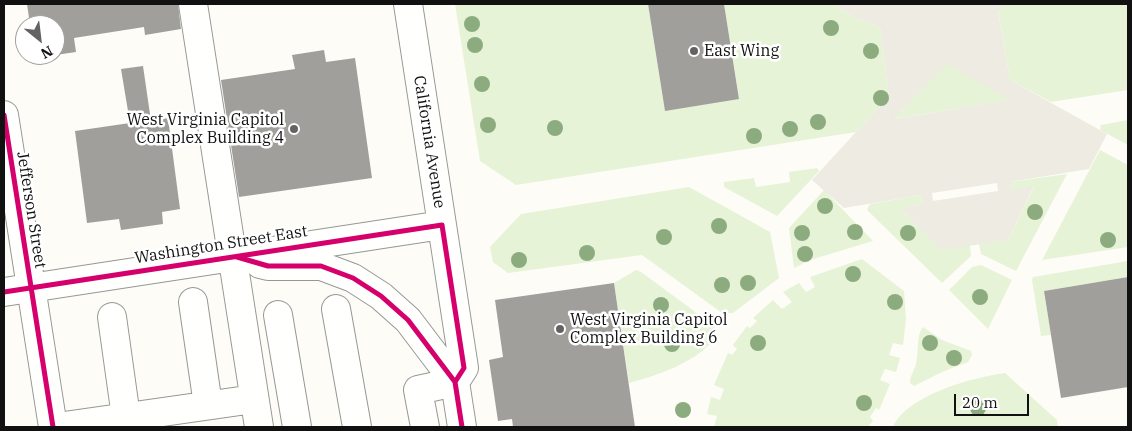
<!DOCTYPE html>
<html>
<head>
<meta charset="utf-8">
<style>
	body { margin:0 }
	#map { position:relative; width:1132px; height:431px; overflow:hidden; background:#fdfcf7; font-family:"IBM Plex Serif",serif }
	canvas { display:block }
	.frame { position:absolute; inset:0; border:5px solid #111; pointer-events:none }
	.north { position:absolute; left:15px; top:15px; width:50px; height:50px; box-sizing:border-box; background:#fff; border:1px solid #a0a0a0; border-radius:50%; rotate:151deg; font-size:14px; font-weight:700; line-height:20px; text-align:center; color:#111 }
	.north::after { content:''; display:block; margin:auto; width:18px; height:22px; background:#646362; clip-path:polygon(50% 0,100% 100%,50% 72%,0 100%) }
	.scale { position:absolute; left:954px; top:394px; width:75px; height:22px; box-sizing:border-box; border:2px solid #111; border-top:0; padding-left:6px; font-size:15px; line-height:18px; white-space:nowrap; color:#111; -webkit-text-stroke:4px #fff; paint-order:stroke }
</style>
</head>
<body>
<div id="map">
<canvas width="1132" height="431"></canvas>
<div class="frame"></div>
<div class="north">N</div>
<div class="scale">20 m</div>
</div>
<script>
const g = document.querySelector('canvas').getContext('2d');
g.lineJoin = 'round';
function paint(path, color) { g.fillStyle = color; g.fill(path, 'evenodd'); }
function strokePath(path, color, width, dash) { g.strokeStyle = color; g.lineWidth = width; g.lineCap = dash ? 'butt' : 'round'; g.setLineDash(dash || []); g.stroke(path); }
function drawText(font, color, halo, rows, align = 'center') {
  g.font = font + ' "IBM Plex Serif",serif'; g.lineWidth = 5; g.setLineDash([]); g.textBaseline = 'middle'; g.strokeStyle = halo; g.fillStyle = color; for (const [text, x, y, turn = 0] of rows) {
    g.save(); g.translate(x, y); g.rotate((+turn || 0) * Math.PI / 180); g.textAlign = isNaN(turn) ? turn : align; if (halo) g.strokeText(text, 0, 0); g.fillText(text, 0, 0); g.restore();
  }
}
paint(new Path2D(`
	M455 4H648L665 110 739 98 724 4H832L850 15 880 28 889 96 856 132 516 185 480 161Z
	M1006 4H1128V90L1051 102 1010 80 998 10Z
	M947 63 1011 100 894 119Z
	M1128 120V145L1100 130 1101 125Z
	M1100 150 1128 165V247L1042 260Z
	M817 168 819 171 777 216 724 187V182L754 178 756 187 790 182 789 172Z
	M1067 174 1016 271 981 254 979 244 1008 240 1034 187 1011 190 1010 182Z
	M689 187 770 232 779 278 733 313H722L642 255 508 273 493 262 490 247 521 214Z
	M824 190 873 241 810 260 794 268 789 228Z
	M921 195 923 204 900 208 941 249 970 245 971 256 942 283 867 210 870 204Z
	M862 259 904 291 906 319 903 345 893 343 889 355 900 358 896 372 885 369 880 380 890 384 879 410 876 408 870 417 873 421 868 427H714L717 416 707 414 711 397 720 400 724 389 714 385 728 353 732 355 737 349 733 345 747 326 750 328 757 321 753 318 773 300 782 309 792 302 783 292 799 283 806 292 815 287 810 277Z
	M1128 261V277L1044 291 1051 335 1041 336 1032 280 1033 277Z
	M981 265 1012 280 988 329 949 290 972 267Z
	M636 270 641 272 713 325 717 330V337C694 363 662 374 629 383L614 283Z
	M923 327 942 340 971 351 972 355 968 362 942 372 914 386 910 383C910 376 914 371 916 364 919 353 916 335 923 327Z
	M1005 373 1057 420 1058 427H893C907 395 974 377 1005 373Z`), '#e7f3d7');
paint(new Path2D(`
	M832 4H1006L998 11 1010 80 1107 134 1089 169 1010 182 1011 190 1034 186 1008 240 941 250 900 208 923 204 921 195 844 208 812 180 889 96 880 28 850 15ZM947 64 1010 100 895 119V118ZM997 183 998 191 933 201 932 193Z`), '#edebe2');
paint(new Path2D(`
	M27 4H178L181 29 145 35 144 27 74 38 76 52 35 58V55H55V25H30Z
	M648 4H724L739 99 665 111Z
	M324 50 326 62 355 58 372 178 239 197 221 80 295 69 292 55Z
	M143 66 151 121 168 118 180 209 162 212 163 224 121 230 119 219 87 223 75 131 130 123 121 69Z
	M1128 277V387L1061 398 1044 291Z
	M614 283 635 427H513L512 419 498 421 489 360 503 357 495 300Z`), '#a19f9c');
const minor = new Path2D(`
	M193 4 259 427
	M408 4 464 368 455 382 462 427
	M4 115 53 427
	M260 264 268 266H321L353 278 381 296 408 320 455 382
	M4 292 442 225
	M193 302 208 405
	M336 309 357 427
	M278 315 297 427
	M112 317 126 417
	M57 427 254 399
	M425 427 418 390 455 382`);
strokePath(minor, '#979795', 30);
strokePath(minor, '#fffffe', 28);
strokePath(new Path2D(`
	M4 115 53 427
	M237 257 268 266H321L353 278 381 296 408 320 455 382
	M4 292 442 225 464 368 455 382 462 427`), '#d6006c', 5);
g.fillStyle = '#8cac80';
for (const [x, y] of [
	[472,24],
	[831,28],
	[475,45],
	[871,51],
	[482,84],
	[881,98],
	[818,122],
	[488,125],
	[555,128],
	[790,129],
	[754,136],
	[825,206],
	[1035,212],
	[719,226],
	[855,232],
	[802,233],
	[908,233],
	[664,237],
	[1108,240],
	[587,253],
	[805,254],
	[519,260],
	[853,274],
	[748,283],
	[722,285],
	[980,297],
	[895,302],
	[661,305],
	[758,343],
	[930,343],
	[672,344],
	[954,358],
	[864,403],
	[978,408],
	[683,410]
]) { g.beginPath(); g.arc(x, y, 8, 0, 2 * Math.PI); g.fill(); }
for (const [x, y, r, color] of [
	[694,51,5,"#646362"],
	[294,129,5,"#646362"],
	[560,329,5,"#646362"]
]) { const dot = new Path2D(); dot.arc(x, y, r, 0, 2 * Math.PI); g.fillStyle = color; g.fill(dot); strokePath(dot, '#fff', 2); }
drawText('16px', '#111', '#fff', [
	["East Wing",704,51],
	["West Virginia Capitol",284,120,"right"],
	["Complex Building 4",284,138,"right"],
	["West Virginia Capitol",570,320],
	["Complex Building 6",570,338]
], 'left');
drawText('16px', '#111', '#fff', [
	["California Avenue",429,142,81],
	["Jefferson Street",31,210,81],
	["Washington Street East",221,245,-9]
]);
</script>
</body>
</html>
